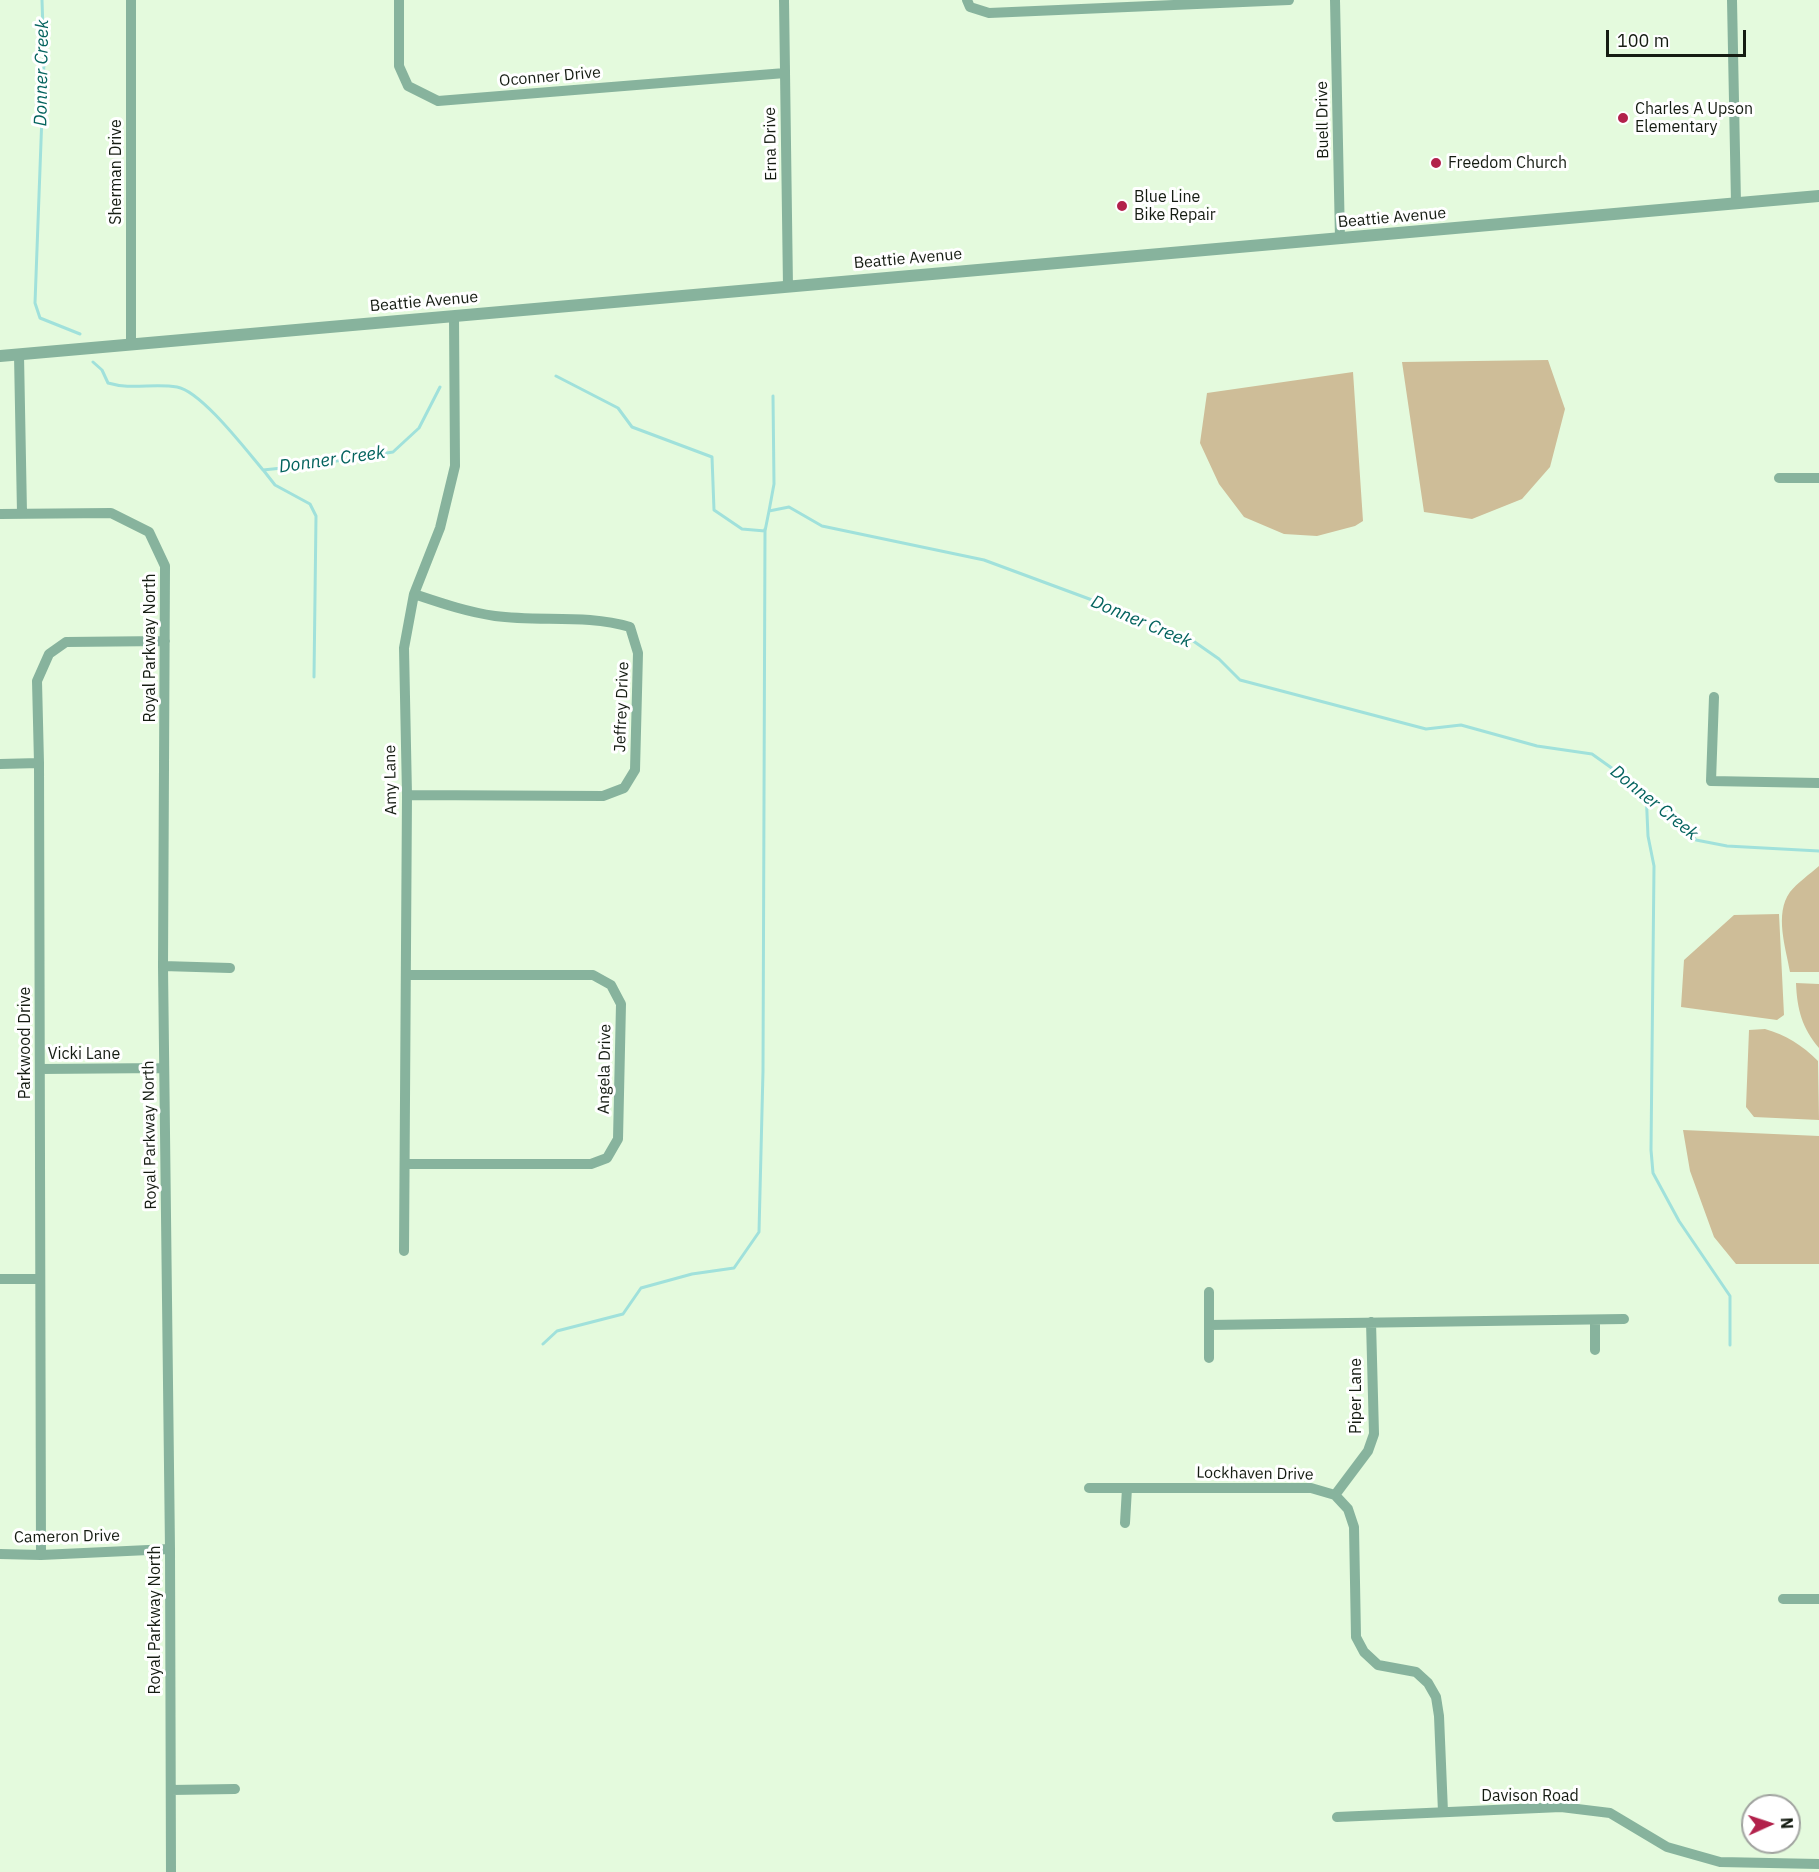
<!DOCTYPE html>
<html>
<head>
<meta charset="utf-8">
<style>
	body { margin:0 }
	#map { position:relative; width:1819px; height:1872px; overflow:hidden; background:#e4fadd; font-family:"IBM Plex Sans",sans-serif }
	canvas { display:block }
	.north { position:absolute; left:1741px; top:1794px; width:60px; height:60px; box-sizing:border-box; background:#fff; border:2px solid #a1a4a0; border-radius:50%; rotate:87deg; font-size:16px; font-weight:700; line-height:24px; text-align:center; color:#151c12 }
	.north::after { content:''; display:block; margin:auto; width:21px; height:27px; background:#b2214b; clip-path:polygon(50% 0,100% 100%,50% 72%,0 100%) }
	.scale { position:absolute; left:1606px; top:30px; width:140px; height:27px; box-sizing:border-box; border:3px solid #151c12; border-top:0; padding-left:8px; font-size:18px; line-height:21px; white-space:nowrap; color:#151c12; -webkit-text-stroke:4px #fff; paint-order:stroke }
</style>
</head>
<body>
<div id="map">
<canvas width="1819" height="1872"></canvas>
<div class="north">N</div>
<div class="scale">100 m</div>
</div>
<script>
const g = document.querySelector('canvas').getContext('2d');
g.lineJoin = 'round';
function paint(path, color) { g.fillStyle = color; g.fill(path, 'evenodd'); }
function strokePath(path, color, width, dash) { g.strokeStyle = color; g.lineWidth = width; g.lineCap = dash ? 'butt' : 'round'; g.setLineDash(dash || []); g.stroke(path); }
function drawText(font, color, halo, rows, align = 'center') {
  g.font = font + ' "IBM Plex Sans",sans-serif'; g.lineWidth = 6; g.setLineDash([]); g.textBaseline = 'middle'; g.strokeStyle = halo; g.fillStyle = color; for (const [text, x, y, turn = 0] of rows) {
    g.save(); g.translate(x, y); g.rotate((+turn || 0) * Math.PI / 180); g.textAlign = isNaN(turn) ? turn : align; if (halo) g.strokeText(text, 0, 0); g.fillText(text, 0, 0); g.restore();
  }
}
paint(new Path2D(`
	M1548 360 1565 409 1550 467 1522 499 1472 519 1424 512 1402 362Z
	M1353 372 1363 521 1355 526 1317 536 1284 534 1244 517 1219 484 1200 443 1207 393Z
	M1819 866V972H1790C1786 948 1774 914 1790 892 1797 883 1810 874 1819 866Z
	M1779 914 1784 1015 1777 1020 1681 1007 1684 960 1734 915Z
	M1796 983 1819 984V1048C1802 1028 1797 1009 1796 983Z
	M1765 1029C1786 1035 1802 1045 1818 1061L1819 1120 1754 1117 1746 1107 1749 1030Z
	M1683 1130 1819 1136V1264H1736L1714 1237 1690 1171Z`), '#cebd98');
strokePath(new Path2D(`
	M42 0 44 61 35 303 40 318 80 334
	M93 362 102 370 108 383C131 390 154 383 177 387 201 391 246 450 263 470L311 465 393 452 419 428 440 387
	M556 376 618 408 632 427 712 457 714 510 742 529 765 531 769 511 789 507 822 526 984 560 1111 607 1189 638 1219 659 1240 680 1426 729 1461 725 1537 746 1592 754 1665 806 1696 840 1727 846 1819 851
	M264 471 275 485 310 504 316 516 314 677
	M769 511 774 484 773 396
	M1646 791 1648 836 1654 866 1651 1150 1653 1173 1679 1221 1730 1296V1345
	M543 1344 557 1331 623 1314 641 1288 692 1274 734 1268 759 1232 763 1071 765 529`), '#a0e1db', 3);
strokePath(new Path2D(`
	M131 0V343
	M399 0V66L408 86 438 101 785 73
	M784 0 788 287
	M967 0 970 7 989 13 1289 0
	M1335 0 1340 239
	M1732 0 1736 203
	M19 355 22 513
	M1779 478H1819
	M0 514 111 513 149 532 165 566 163 966 170 1549 171 1872
	M1714 697 1711 781 1819 783
	M0 764 39 763
	M407 795 603 796 624 788 635 770 638 653 630 627C586 614 540 622 495 616 467 612 441 603 414 594
	M163 966 230 968
	M40 1069 164 1068
	M405 1164H591L607 1158 618 1139 621 1004 611 985 593 975H406
	M404 1251 407 795 404 648 414 594 440 528 455 466 454 316
	M0 1279H40
	M1209 1325 1624 1319
	M1595 1350V1320
	M1209 1358V1292
	M1089 1488H1311L1335 1495 1348 1509 1354 1527 1356 1637 1364 1652 1378 1665 1416 1672 1428 1683 1436 1697 1439 1716 1443 1812
	M1335 1495 1368 1451 1374 1434 1371 1322
	M1125 1523 1127 1488
	M0 1554 41 1555 170 1549
	M41 1555 39 763 37 681 49 654 66 642 165 641
	M1783 1599H1819
	M171 1790 235 1789
	M1337 1817 1561 1807 1610 1813 1667 1847 1720 1862 1819 1864`), '#87b39d', 10);
strokePath(new Path2D(`
	M0 356 1819 196`), '#87b39d', 12);
for (const [x, y, r, color] of [
	[1623,118,6,"#b2214b"],
	[1436,163,6,"#b2214b"],
	[1122,206,6,"#b2214b"]
]) { const dot = new Path2D(); dot.arc(x, y, r, 0, 2 * Math.PI); g.fillStyle = color; g.fill(dot); strokePath(dot, '#fff', 2); }
drawText('16px', '#151c12', '#fff', [
	["Oconner Drive",550,77,-5],
	["Buell Drive",1323,120,-91],
	["Erna Drive",771,144,-91],
	["Sherman Drive",116,172,-90],
	["Beattie Avenue",1392,218,-5],
	["Beattie Avenue",908,259,-5],
	["Beattie Avenue",424,302,-5],
	["Royal Parkway North",150,648,-90],
	["Jeffrey Drive",622,707,-88],
	["Amy Lane",391,780,-91],
	["Parkwood Drive",25,1043,-90],
	["Vicki Lane",84,1054],
	["Angela Drive",605,1069,-89],
	["Royal Parkway North",150,1135,-91],
	["Piper Lane",1356,1396,-90],
	["Lockhaven Drive",1255,1474,1],
	["Cameron Drive",67,1537,-1],
	["Royal Parkway North",155,1620,-90],
	["Davison Road",1530,1796]
]);
drawText('16px', '#151c12', '#fff', [
	["Charles A Upson",1635,109],
	["Elementary",1635,127],
	["Freedom Church",1448,163],
	["Blue Line",1134,197],
	["Bike Repair",1134,215]
], 'left');
drawText('italic 18px', '#04635e', '#fff', [
	["Donner Creek",42,73,-89],
	["Donner Creek",332,460,-8],
	["Donner Creek",1141,622,23],
	["Donner Creek",1654,803,39]
]);
</script>
</body>
</html>
